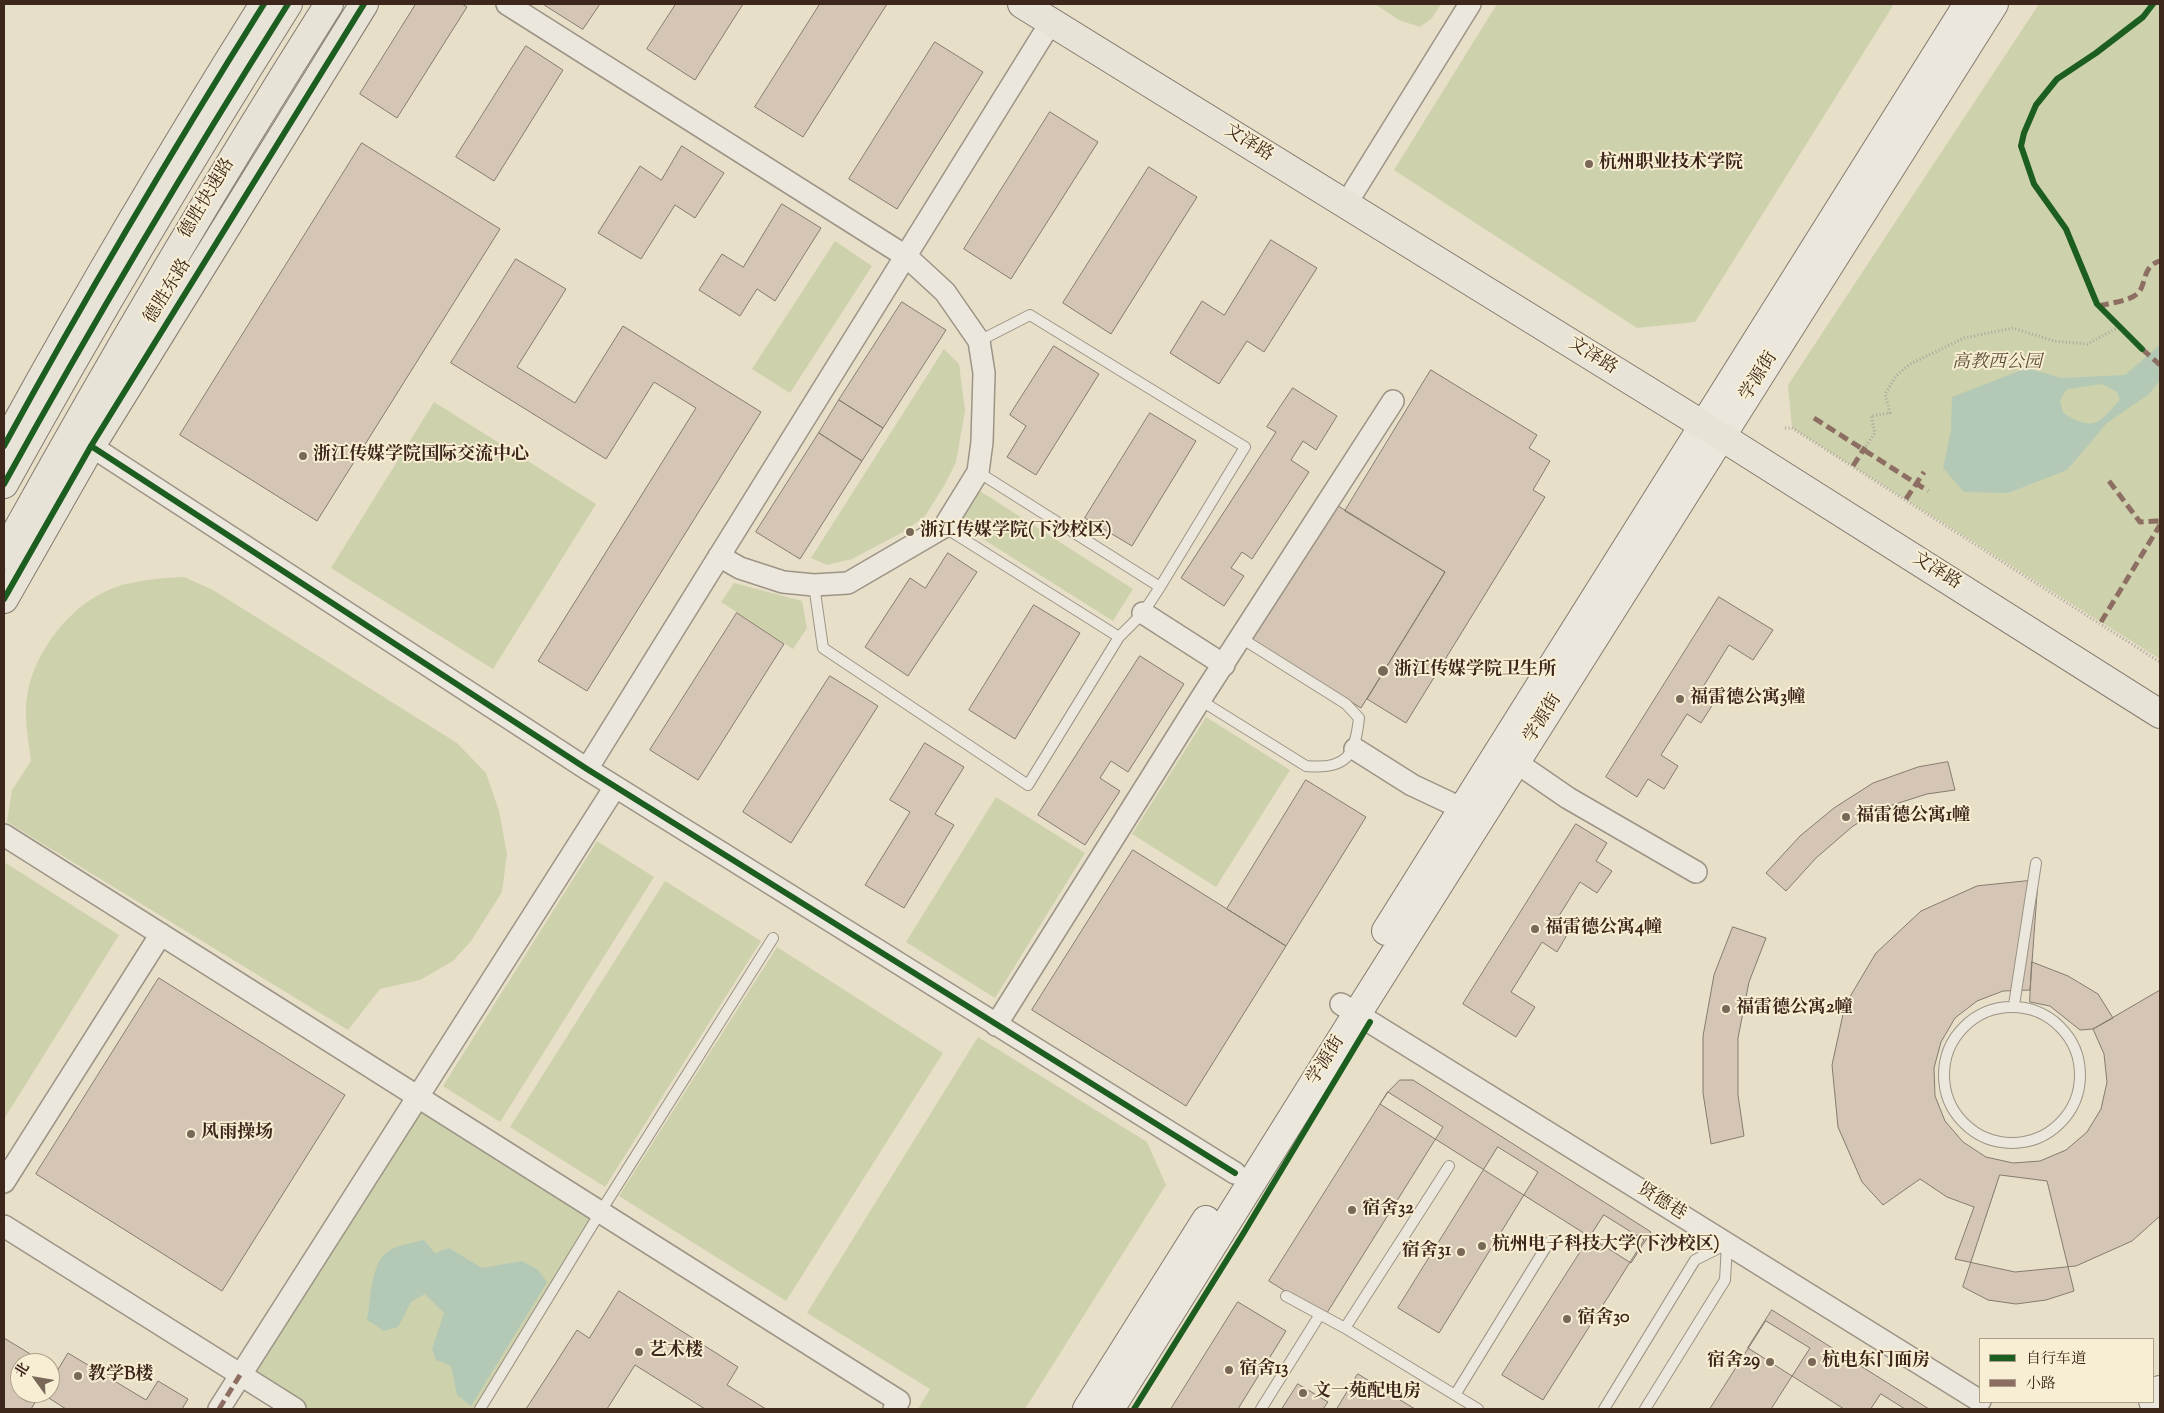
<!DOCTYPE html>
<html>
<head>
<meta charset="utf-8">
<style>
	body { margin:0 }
	#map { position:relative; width:2164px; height:1413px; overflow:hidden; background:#e8dfc9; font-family:"Sorts Mill Goudy","Noto Serif SC",serif }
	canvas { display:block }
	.frame { position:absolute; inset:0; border:5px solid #3d261b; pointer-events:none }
	.legend { position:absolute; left:1979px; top:1338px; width:175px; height:65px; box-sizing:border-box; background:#f8eed3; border:1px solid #ad9e89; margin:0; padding:6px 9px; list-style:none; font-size:15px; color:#3d261b }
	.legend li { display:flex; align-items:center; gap:10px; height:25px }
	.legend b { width:25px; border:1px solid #ad9e89 }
	.north { position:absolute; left:10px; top:1353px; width:50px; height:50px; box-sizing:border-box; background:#f8eed3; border:1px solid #ad9e89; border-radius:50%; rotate:302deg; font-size:14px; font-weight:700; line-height:20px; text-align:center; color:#3d261b }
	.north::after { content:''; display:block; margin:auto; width:18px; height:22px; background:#796758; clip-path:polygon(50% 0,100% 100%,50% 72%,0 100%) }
</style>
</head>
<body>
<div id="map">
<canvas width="2164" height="1413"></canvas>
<div class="frame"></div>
<ul class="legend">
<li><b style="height:6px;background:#1b5e20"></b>自行车道</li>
<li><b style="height:6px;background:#8d6e63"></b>小路</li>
</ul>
<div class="north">北</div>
</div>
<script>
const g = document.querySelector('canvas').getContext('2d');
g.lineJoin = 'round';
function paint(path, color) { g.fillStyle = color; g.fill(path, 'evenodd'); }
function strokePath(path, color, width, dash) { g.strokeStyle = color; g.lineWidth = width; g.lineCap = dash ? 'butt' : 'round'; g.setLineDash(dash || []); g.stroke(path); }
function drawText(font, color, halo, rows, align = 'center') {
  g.font = font + ' "Sorts Mill Goudy","Noto Serif SC",serif'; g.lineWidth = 4; g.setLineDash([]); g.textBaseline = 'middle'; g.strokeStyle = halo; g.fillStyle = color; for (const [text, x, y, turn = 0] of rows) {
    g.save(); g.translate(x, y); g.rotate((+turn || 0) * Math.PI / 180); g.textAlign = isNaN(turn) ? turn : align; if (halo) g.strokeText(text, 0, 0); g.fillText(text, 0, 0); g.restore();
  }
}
paint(new Path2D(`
	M1375 4H1441L1432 18 1420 27 1399 20Z
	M1497 4H1894L1695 322 1637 328 1394 170Z
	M2039 4H2160V659L1792 428 1788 385Z
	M835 241 872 266 790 393 752 369Z
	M944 349 959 364 965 411 956 462 944 486 925 516 905 531 852 559 827 565 811 558Z
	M434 402 596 504 493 669 331 568Z
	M980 491 1133 589 1113 621 959 524Z
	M184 577 213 590 457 743 486 773 499 811 507 854 502 892 471 941 453 961 420 980 380 989 348 1030 7 822 12 790 31 761C28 739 24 717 27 696 34 651 72 602 116 587 137 580 161 578 184 577Z
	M734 583 802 601 807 628 793 649 721 602Z
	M1206 717 1290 770 1216 887 1132 834Z
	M996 797 1085 853 995 998 906 942Z
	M597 841 654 877 500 1122 443 1086Z
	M4 862 119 935 4 1119Z
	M665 881 761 941 605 1187 510 1127Z
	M777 947 943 1053 786 1301 619 1196Z
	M978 1037 1147 1142 1166 1185 1025 1409H918L930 1389 807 1313Z
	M418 1096 601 1211 480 1409H295L240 1375Z`), '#cdd1ac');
paint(new Path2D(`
	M2160 345V380L2149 394 2107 423 2067 470 2008 493 1964 492 1943 468 1951 430 1952 397 2027 368 2061 378 2125 375ZM2102 384 2117 392 2120 400C2097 425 2094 431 2063 413L2060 400 2067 389Z
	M424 1240 435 1253 449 1248 482 1268 522 1261 538 1270 547 1282 471 1406 457 1395 451 1366 436 1360 432 1349 444 1313 425 1294 411 1302 398 1327 384 1331 367 1320C371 1299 370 1262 390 1250 400 1244 414 1243 424 1240Z`), '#b4c9b5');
const building = new Path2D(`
	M416 4H462L467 7 397 118 360 94Z
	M543 4H600L583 29Z
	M676 4H743L695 80 647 49Z
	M820 4H887L803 137 755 107Z
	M935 42 983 72 897 209 849 179Z
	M526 46 563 70 494 181 456 157Z
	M1050 112 1098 142 1011 279 964 249Z
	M362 143 500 229 317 521 180 435Z
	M682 146 724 173 695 218 675 205 641 259 598 233 640 166 661 180Z
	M1149 167 1197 197 1111 334 1063 303Z
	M782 204 821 228 775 301 757 289 740 316 699 290 722 254 743 267Z
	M1271 240 1317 268 1264 352 1247 341 1219 384 1170 353 1202 301 1224 315Z
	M516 259 566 289 517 367 575 403 623 326 761 412 587 691 538 661 696 408 654 382 606 459 451 363Z
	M902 302 946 330 883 428 839 400Z
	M1054 346 1099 374 1036 475 1007 457 1026 426 1010 415Z
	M1431 370 1537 435 1529 448 1550 461 1533 490 1545 497 1406 723 1367 699 1445 572 1345 511Z
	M1293 388 1337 416 1316 450 1303 441 1291 460 1309 472 1252 559 1242 552 1231 568 1244 576 1224 606 1181 578 1276 432 1267 427Z
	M839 400 883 428 862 461 819 433Z
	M1150 413 1196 441 1132 546 1085 518Z
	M819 433 862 461 800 559 756 532Z
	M1335 504 1445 572 1361 708 1250 638Z
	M948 553 977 572 908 676 865 647 910 578 925 588Z
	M1719 597 1773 630 1753 660 1729 645 1698 695 1713 704 1701 723 1687 714 1661 755 1678 766 1664 789 1648 779 1637 797 1606 777Z
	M1034 605 1080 633 1015 739 969 710Z
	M737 613 784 644 698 780 650 750Z
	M1140 656 1184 684 1128 772 1111 761 1100 778 1120 791 1085 845 1038 815Z
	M830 676 878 706 791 843 743 812Z
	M925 743 964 767 935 814 954 825 904 908 865 885 910 812 890 800Z
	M1948 762 1955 790 1927 794 1886 807 1853 826 1816 858 1786 891 1766 873 1800 836 1834 808 1873 783 1918 767Z
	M1306 780 1366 817 1286 946 1227 909Z
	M1576 824 1607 843 1596 861 1612 871 1597 893 1580 882 1554 924 1568 933 1557 952 1542 942 1511 992 1535 1007 1516 1037 1463 1004Z
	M1133 850 1286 946 1186 1106 1032 1010Z
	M2038 880 2030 990 2003 991 1977 1001 1955 1018 1941 1042 1934 1068 1935 1096 1945 1121 1963 1142 1986 1157 2013 1163 2040 1161 2066 1150 2087 1132 2101 1109 2107 1082 2104 1054 2093 1029 2160 990V1216L2132 1241 2076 1266 2015 1272 1955 1259 1974 1207 1947 1197 1920 1179 1883 1205 1862 1182 1838 1127 1832 1065 1845 1005 1876 953 1921 911 1977 886Z
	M1733 927 1766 938 1749 982 1738 1038V1095L1744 1136 1711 1144 1703 1093V1036L1714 975Z
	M2032 962 2068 976 2098 994 2113 1018 2093 1029 2080 1030 2050 1006 2030 1002Z
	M159 978 345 1095 222 1291 36 1174Z
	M1400 1080H1413L1651 1232 1631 1263 1380 1104 1388 1092Z
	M1388 1092 1443 1127 1325 1316 1269 1281Z
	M1498 1147 1538 1172 1439 1333 1398 1308Z
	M2000 1175 2047 1181 2074 1291 2046 1300 2016 1304 1988 1300 1963 1287Z
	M1604 1215 1644 1240 1543 1400 1502 1375Z
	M619 1291 738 1367 727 1385 766 1409H705L635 1365 607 1409H526L577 1330 589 1338Z
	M1238 1302 1286 1331 1238 1409H1171Z
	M1772 1310 1929 1409H1844L1748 1348Z
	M1766 1321 1810 1348 1771 1409H1710Z
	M4 1338 45 1363H20V1393H50V1366L57 1371 68 1353 146 1400 158 1381 188 1399 182 1409H66L41 1393 31 1409H4Z
	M1358 1374 1415 1409H1337Z
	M1298 1384 1328 1402 1323 1409H1282Z
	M1881 1394 1905 1409H1871Z`);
paint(building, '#d4c5b5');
strokePath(building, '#847b6f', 1);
const lane = new Path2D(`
	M979 341 1030 315 1245 447 1160 587
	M944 527 1119 637 1143 613 1160 587 978 472
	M814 585 823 648 1028 785 1119 637
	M1200 700 1306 766C1347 770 1355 755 1359 718L1346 704 1241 638
	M2014 1005 2036 863
	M1944 1075a68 68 0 1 1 136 0a68 68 0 1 1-136 0Z
	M1286 1296 1345 1328 1478 1409
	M1345 1328 1449 1166
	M1455 1395 1549 1242
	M480 1409 601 1211 773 938
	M1261 1409 1319 1316
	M1604 1409 1695 1260 1727 1244
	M1645 1409 1725 1280 1727 1244`);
const street = new Path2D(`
	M507 4 907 257 945 292 979 341 984 373 982 442 978 472 944 527 848 583 814 585 783 582 740 568 719 556
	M1346 204 1470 4
	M91 446 587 769 1235 1173
	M1143 613 1224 665
	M1355 749 1412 785 1463 809
	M1504 754 1568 798 1696 872
	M587 769 1051 22
	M4 835 899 1401 894 1409
	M1341 1004 1980 1401
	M996 1025 1200 700 1393 401
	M4 1182 161 934
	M4 1226 295 1409
	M219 1409 615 787`);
const secondary = new Path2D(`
	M1386 931 1968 4
	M2153 1401 2160 1390
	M1087 1409 1206 1220
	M1110 1409 1357 1014 1994 4`);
const primary = new Path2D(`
	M1022 4 1703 425 2160 714
	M4 446C86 296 173 149 264 4
	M4 599 91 446 364 4`);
const highway = new Path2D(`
	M4 484C94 321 189 161 288 4
	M4 554C107 368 215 184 329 4`);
strokePath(lane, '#9c9486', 12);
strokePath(street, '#9c9486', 24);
strokePath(secondary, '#847b6f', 30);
strokePath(primary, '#847b6f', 30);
strokePath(highway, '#847b6f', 30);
strokePath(new Path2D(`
	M1785 428H1792L2160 662
	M1866 446 1875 433 1871 416 1890 413 1885 394 1896 376 1910 364 1964 338 2013 328 2054 341 2087 344 2121 326`), '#aca69d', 3, [1, 2.5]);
strokePath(lane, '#ebe7dc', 10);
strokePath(street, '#ebe7dc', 21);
strokePath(secondary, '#ebe7dc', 28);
strokePath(primary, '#e8e3d7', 28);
strokePath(highway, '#e8e3d7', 28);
strokePath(new Path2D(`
	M2099 306C2110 303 2129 301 2137 294 2147 286 2141 266 2160 261
	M2142 349 2160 365
	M1814 418 1928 491
	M1853 466 1865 447
	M2109 481 2140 522 2160 521
	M1906 499 1924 472
	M2101 622 2160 525
	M219 1409 240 1375`), '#8d6e63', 5, [10, 5]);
strokePath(new Path2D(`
	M2142 349 2097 304 2066 229 2034 184 2021 146 2024 133 2036 105 2057 79 2096 53 2143 17 2153 4
	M4 446C86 296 173 149 264 4
	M91 446 587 769 1235 1173
	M4 484C94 321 189 161 288 4
	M4 599 91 446 364 4
	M1134 1409 1243 1234 1370 1022`), '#1b5e20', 6);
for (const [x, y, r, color] of [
	[1589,164,5,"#796758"],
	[303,456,5,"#796758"],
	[910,532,5,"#796758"],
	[1383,671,6,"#796758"],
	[1680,699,5,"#796758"],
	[1846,817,5,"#796758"],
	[1535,929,5,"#796758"],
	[1726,1009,5,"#796758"],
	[191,1134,5,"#796758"],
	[1352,1210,5,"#796758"],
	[1482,1246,5,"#796758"],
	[1461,1252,5,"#796758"],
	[1567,1319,5,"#796758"],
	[639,1352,5,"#796758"],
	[1770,1362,5,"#796758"],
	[1812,1362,5,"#796758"],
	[1229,1370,5,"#796758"],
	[78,1376,5,"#796758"],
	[1303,1393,5,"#796758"]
]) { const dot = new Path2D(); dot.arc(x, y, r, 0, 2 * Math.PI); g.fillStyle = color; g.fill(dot); strokePath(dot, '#f8eed3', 2); }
drawText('18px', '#3d261b', '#f8eed3', [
	["文泽路",1248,144,32],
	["德胜快速路",208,199,-59],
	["德胜东路",169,292,-58],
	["文泽路",1592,357,32],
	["学源街",1760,377,-58],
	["文泽路",1936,572,32],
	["学源街",1544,719,-58],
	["学源街",1327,1061,-58],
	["贤德巷",1661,1203,32]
]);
drawText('bold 18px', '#3d261b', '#f8eed3', [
	["杭州职业技术学院",1599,164],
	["浙江传媒学院国际交流中心",313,456],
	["浙江传媒学院(下沙校区)",920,532],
	["浙江传媒学院卫生所",1394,671],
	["福雷德公寓3幢",1690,699],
	["福雷德公寓1幢",1856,817],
	["福雷德公寓4幢",1545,929],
	["福雷德公寓2幢",1736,1009],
	["风雨操场",201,1134],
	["宿舍32",1362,1210],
	["杭州电子科技大学(下沙校区)",1492,1246],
	["宿舍31",1451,1252,"right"],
	["宿舍30",1577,1319],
	["艺术楼",649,1352],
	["宿舍29",1760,1362,"right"],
	["杭电东门面房",1822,1362],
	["宿舍13",1239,1370],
	["教学B楼",88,1376],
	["文一苑配电房",1313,1393]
], 'left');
drawText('italic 18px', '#5c4e39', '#f8eed3', [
	["高教西公园",1997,364]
]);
</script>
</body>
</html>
